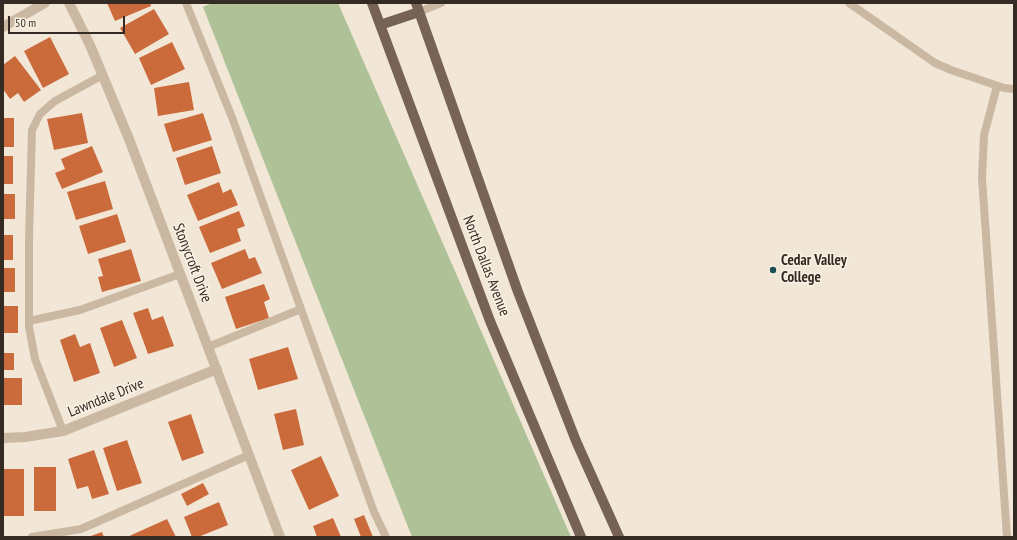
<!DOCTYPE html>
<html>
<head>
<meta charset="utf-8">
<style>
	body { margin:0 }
	#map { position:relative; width:1017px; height:540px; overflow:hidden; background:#f2e7d7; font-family:"PT Sans Narrow",sans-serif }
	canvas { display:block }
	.frame { position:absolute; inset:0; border:4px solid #342b25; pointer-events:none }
	.scale { position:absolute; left:8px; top:16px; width:117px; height:18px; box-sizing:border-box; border:2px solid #342b25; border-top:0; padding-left:5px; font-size:12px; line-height:14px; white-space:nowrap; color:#342b25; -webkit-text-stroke:3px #faf1e3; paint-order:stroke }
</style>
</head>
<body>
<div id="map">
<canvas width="1017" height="540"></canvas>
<div class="frame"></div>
<div class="scale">50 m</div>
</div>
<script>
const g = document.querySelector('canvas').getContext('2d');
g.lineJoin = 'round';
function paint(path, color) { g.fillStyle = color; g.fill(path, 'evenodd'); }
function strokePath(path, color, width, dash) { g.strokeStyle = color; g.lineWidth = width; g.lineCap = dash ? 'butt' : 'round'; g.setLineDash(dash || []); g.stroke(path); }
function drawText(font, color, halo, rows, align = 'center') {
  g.font = font + ' "PT Sans Narrow",sans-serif'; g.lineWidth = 3; g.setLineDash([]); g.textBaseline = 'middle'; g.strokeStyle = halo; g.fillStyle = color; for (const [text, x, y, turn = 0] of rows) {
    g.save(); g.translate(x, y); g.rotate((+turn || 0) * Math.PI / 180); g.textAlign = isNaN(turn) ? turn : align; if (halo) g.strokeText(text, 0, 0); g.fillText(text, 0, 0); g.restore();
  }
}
paint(new Path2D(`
	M212 3H338L571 537H412L203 7Z`), '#afc196');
paint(new Path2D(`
	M107 3H150L151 6 115 21Z
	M154 9 169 34 135 54 120 28Z
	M50 37 69 74 43 88 24 51Z
	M172 42 185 69 151 85 139 58Z
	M15 56 41 90 24 102 18 93 10 99 3 89V65Z
	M189 82 194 110 158 116 154 88Z
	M82 113 88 143 54 150 47 119Z
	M203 113 212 140 173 152 164 124Z
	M3 118H14V147H3Z
	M92 146 103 172 62 189 55 173 65 169 61 159Z
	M212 146 221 173 185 185 176 158Z
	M3 156H13V184H3Z
	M105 181 113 209 76 220 67 192Z
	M219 182 223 193 231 189 238 205 198 221 187 195Z
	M3 194H15V219H3Z
	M239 211 245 226 237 229 241 241 210 253 199 227Z
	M117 214 126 242 88 254 79 226Z
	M3 235H13V260H3Z
	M131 249 141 281 102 292 98 277 103 276 98 259Z
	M245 249 249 259 255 257 262 273 222 289 211 263Z
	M3 268H15V292H3Z
	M264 284 270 299 264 302 269 318 236 329 225 297Z
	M3 306H18V333H3Z
	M148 308 152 320 163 316 174 346 148 354 133 313Z
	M122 320 137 358 114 367 100 328Z
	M75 334 80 347 90 343 100 373 74 382 60 340Z
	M288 347 298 379 258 390 249 359Z
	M3 353H14V370H3Z
	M3 378H22V405H3Z
	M296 409 304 445 283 450 274 414Z
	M191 414 204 453 182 461 168 422Z
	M127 440 142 483 117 491 103 448Z
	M94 450 109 494 92 499 88 486 77 489 68 459Z
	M321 456 339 496 309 510 291 470Z
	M34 467H56V511H34Z
	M3 469H24V516H3Z
	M203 483 209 494 187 506 181 494Z
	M219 502 228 525 198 537H192L184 517Z
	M364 515 373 537H361L354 519Z
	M333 518 341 537H317L313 526Z
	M167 519 176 537H127Z
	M102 532 104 537H88Z`), '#cb6b3b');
strokePath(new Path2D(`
	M186 3 233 120 374 512 386 537
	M849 3 935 63 951 70 1004 88 1014 89
	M419 12 441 3
	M997 86 984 135 982 178 1007 537
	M29 321 80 310 180 274
	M208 347 301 309
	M63 431 35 359 29 327V238L32 130 40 114 55 101 103 75
	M32 537 81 529 249 455`), '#cab8a2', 8);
strokePath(new Path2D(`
	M69 3 90 45 129 139 280 537
	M3 27 45 3
	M3 438 25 437 63 431 217 369`), '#cab8a2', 10);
strokePath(new Path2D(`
	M372 3 490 321 581 537
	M416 3 518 292 576 441 619 537
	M380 25 419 12`), '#776355', 10);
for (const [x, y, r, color] of [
	[773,270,4,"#194e57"]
]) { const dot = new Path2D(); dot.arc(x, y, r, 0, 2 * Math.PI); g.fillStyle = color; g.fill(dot); strokePath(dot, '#faf1e3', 1.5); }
drawText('bold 15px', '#342b25', '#faf1e3', [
	["Cedar Valley",781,261],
	["College",781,278]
], 'left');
drawText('15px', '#342b25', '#faf1e3', [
	["Stonycroft Drive",192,263,69],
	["North Dallas Avenue",486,266,69],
	["Lawndale Drive",106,398,-22]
]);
</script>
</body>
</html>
